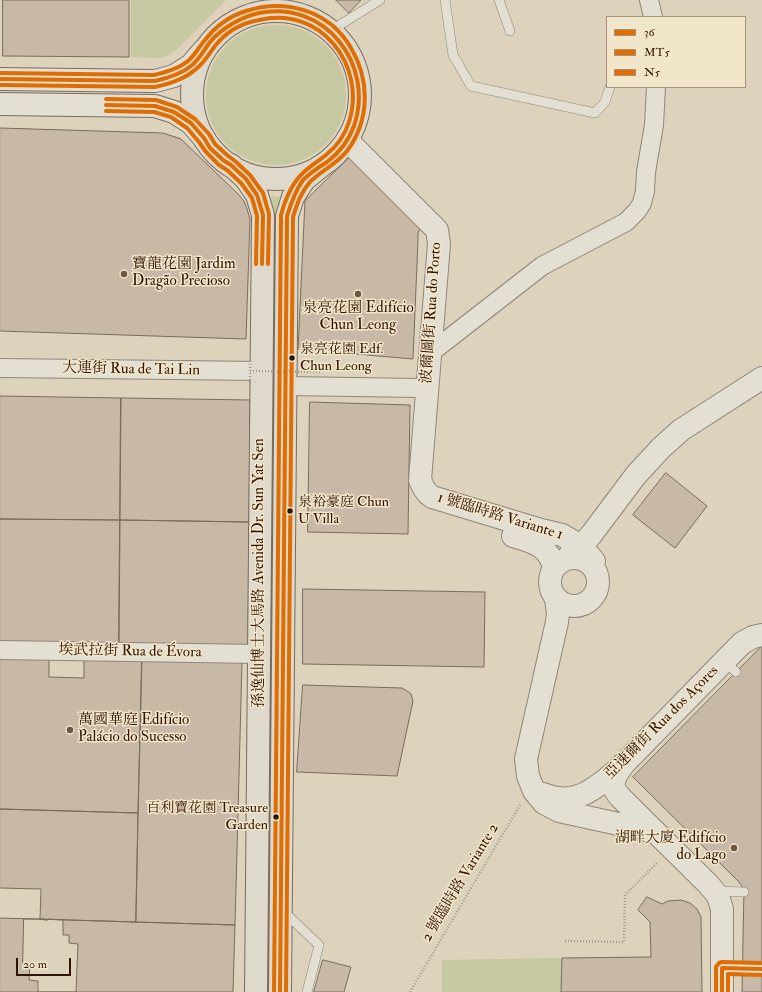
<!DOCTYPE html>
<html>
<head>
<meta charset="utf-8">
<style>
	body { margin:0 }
	#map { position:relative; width:762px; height:992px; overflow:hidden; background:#ddd2bb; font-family:"IM FELL Double Pica",serif }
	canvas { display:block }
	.legend { position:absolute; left:606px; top:16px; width:140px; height:72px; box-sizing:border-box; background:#f2e6ca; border:1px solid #a5927b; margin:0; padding:5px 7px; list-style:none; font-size:12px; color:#321405 }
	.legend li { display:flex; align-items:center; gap:8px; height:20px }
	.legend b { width:20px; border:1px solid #a5927b }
	.scale { position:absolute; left:16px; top:958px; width:55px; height:18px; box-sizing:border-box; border:2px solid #321405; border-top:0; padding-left:5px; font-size:12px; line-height:14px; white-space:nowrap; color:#321405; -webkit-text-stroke:3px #f2e6ca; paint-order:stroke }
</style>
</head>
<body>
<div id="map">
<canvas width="762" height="992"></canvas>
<ul class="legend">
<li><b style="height:5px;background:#e06d01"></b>36</li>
<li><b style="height:5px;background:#e06d01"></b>MT5</li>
<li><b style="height:5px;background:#e06d01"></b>N5</li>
</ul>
<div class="scale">20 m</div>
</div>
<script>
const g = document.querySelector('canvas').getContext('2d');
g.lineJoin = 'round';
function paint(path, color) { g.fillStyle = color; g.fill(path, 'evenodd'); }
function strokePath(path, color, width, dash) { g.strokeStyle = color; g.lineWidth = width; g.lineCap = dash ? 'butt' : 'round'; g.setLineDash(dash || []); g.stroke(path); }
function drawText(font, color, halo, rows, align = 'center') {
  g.font = font + ' "IM FELL Double Pica","Noto Serif SC",serif'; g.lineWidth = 3; g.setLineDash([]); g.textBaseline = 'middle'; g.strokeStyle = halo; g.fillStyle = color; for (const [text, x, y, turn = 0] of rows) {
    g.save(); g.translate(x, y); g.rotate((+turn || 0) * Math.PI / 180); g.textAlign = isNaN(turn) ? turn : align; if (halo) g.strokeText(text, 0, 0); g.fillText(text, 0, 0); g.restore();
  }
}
paint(new Path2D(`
	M131 0H226L177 49 171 54 165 57 158 58 131 57Z
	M206 95a70 70 0 1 1 140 0a70 70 0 1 1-140 0Z
	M271 196 282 197 274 992H263Z
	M562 958 561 992H442V960Z`), '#c6c8a2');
const building = new Path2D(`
	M3 0H129V57L3 56Z
	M336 0H361L349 13Z
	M0 128 163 133 181 139 238 194 244 201 247 209 250 219 246 339 0 331Z
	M350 157 420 228 418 233V240L413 359 298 349 305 201Z
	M0 396 121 398 120 520 0 519Z
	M121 398 250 400 249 522 120 520Z
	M310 402 410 405 408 534 308 532Z
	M666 473 707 506 675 548 633 515Z
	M0 519 120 520 119 647 0 645Z
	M120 520 249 522 248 649 119 647Z
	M303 589 485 592 484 667 303 664Z
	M762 646V992H742L744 889 738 881 633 777Z
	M0 656 49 657V677L84 678V657L142 659 138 813 0 809Z
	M142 659 242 662 235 925 136 922Z
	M303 685 402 688 407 691 411 694 413 701 397 776 297 772Z
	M0 809 138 813 136 922 40 919 41 889 0 888Z
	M647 897 662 904 668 901 681 900 690 903 697 909 701 917 702 992H561L562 958 651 957 650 922 638 910Z
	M0 918 235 925 233 992H0Z
	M24 919H44V920H48V919L63 920V935H69V943L78 944 76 992H38V981L29 980 30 964H23Z
	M323 960 351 967 344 992H314Z`);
paint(building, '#c8b9a7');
strokePath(building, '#776c5f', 1);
const service = new Path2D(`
	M445 0 453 55 471 86 595 113 605 102 610 87
	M499 0 510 31
	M330 31 380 0
	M724 661 736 672
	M717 891 744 892
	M283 911 319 945 307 992
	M722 968 762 969`);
const minor = new Path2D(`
	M649 0 653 17
	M429 354 542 266 626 222 637 211 642 203 645 191 646 172 654 125 656 87
	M0 368 261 371
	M285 386 420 388
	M0 650 259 654`);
const tertiary = new Path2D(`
	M347 140 437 230 439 244 420 480C423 487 425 492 432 497L541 530 562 535 581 546 594 561
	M513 536C532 542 549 545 554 568
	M569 556 581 546 591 535 636 475 661 448 681 430 762 378
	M550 582a24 24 0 1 1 48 0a24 24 0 1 1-48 0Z
	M556 599 558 613 557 622 526 759 528 776 534 791 544 803 559 811 655 832
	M624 764C618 771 611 780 615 790 616 792 619 796 621 798L709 885 718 896 722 909V992
	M543 794C558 800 571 800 586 793 613 778 634 753 655 732 684 702 713 673 742 643L753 637 762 635`);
const secondary = new Path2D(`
	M0 79 155 81 174 76 191 65 204 50
	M0 104 155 106 174 112 191 123 204 138`);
const primary = new Path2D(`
	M192 95a84 84 0 1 1 168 0a84 84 0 1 1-168 0Z
	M231 165 246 179 257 195 263 215 256 992
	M280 992 287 216 293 197 304 180 320 167`);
strokePath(service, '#8f8677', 10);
strokePath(minor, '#8f8677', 20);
strokePath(tertiary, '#8f8677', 24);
strokePath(secondary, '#776c5f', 24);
strokePath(primary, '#776c5f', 24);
strokePath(new Path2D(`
	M565 941 624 942 625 895 658 862
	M410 992 520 805`), '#a29b90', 2.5, [1, 2]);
strokePath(service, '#e4dfd3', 9);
strokePath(minor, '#e4dfd3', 18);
strokePath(tertiary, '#e4dfd3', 22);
strokePath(secondary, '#e4dfd3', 22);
strokePath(primary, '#dfd9cb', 22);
strokePath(new Path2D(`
	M250 371 321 372
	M250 383V360`), '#a29b90', 2.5, [1, 2]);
strokePath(new Path2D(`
	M0 79 155 81C168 78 181 74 191 66 199 60 204 50 210 42 222 28 241 17 259 13 325 0 375 64 354 126 349 140 339 153 327 162 319 167 310 173 303 180 295 191 291 203 287 216L280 992
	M106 105 155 106 174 112 191 123 204 138 210 148 223 160 231 165 246 179 257 195 263 215 262 264
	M722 992V968L762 969`), '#e06d01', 4);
strokePath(new Path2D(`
	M0 85 155 87C169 84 185 79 196 69 204 63 209 54 215 46 226 32 242 23 259 20 320 5 367 65 349 122 345 134 337 146 327 154 319 161 310 166 303 173 291 184 285 200 281 215L274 992
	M106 111 154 112 171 117 187 128 199 142 206 152 219 165 227 170 241 183 252 198 257 216 256 264
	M728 992V974L762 975`), '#e06d01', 4);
strokePath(new Path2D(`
	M0 73 154 75C166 72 178 69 188 61 195 55 199 47 205 40 215 27 230 16 246 11 276 1 308 6 332 25 340 32 346 39 351 48 370 80 370 120 347 151 337 164 322 170 310 182 301 192 297 204 293 217L286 992
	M106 99 156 100 177 107 195 119 209 134 215 144 227 155 235 161 250 175 263 193 269 214 268 264
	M716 992V967L719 963 722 962 762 963`), '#e06d01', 4);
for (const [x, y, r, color] of [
	[124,274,4,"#6e5645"],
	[358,294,4,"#6e5645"],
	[292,358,3.5,"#321405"],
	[290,511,3.5,"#321405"],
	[70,730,4,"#6e5645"],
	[276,817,3.5,"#321405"],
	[734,848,4,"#6e5645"]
]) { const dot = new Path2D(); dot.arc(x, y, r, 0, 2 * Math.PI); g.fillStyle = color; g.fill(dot); strokePath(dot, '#f2e6ca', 1.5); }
drawText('14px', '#321405', '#f2e6ca', [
	["泉亮花園 Edf.",300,350],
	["Chun Leong",300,367],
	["泉裕豪庭 Chun",298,503],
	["U Villa",298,520],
	["百利寶花園 Treasure",268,809,"right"],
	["Garden",268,826,"right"]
], 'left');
drawText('15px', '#321405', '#f2e6ca', [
	["寶龍花園 Jardim",132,265],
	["Dragão Precioso",132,282],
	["泉亮花園 Edifício",358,309,"center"],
	["Chun Leong",358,326,"center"],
	["萬國華庭 Edifício",78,721],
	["Palácio do Sucesso",78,738],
	["湖畔大廈 Edifício",726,839,"right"],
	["do Lago",726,856,"right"]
], 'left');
drawText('15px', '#321405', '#f2e6ca', [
	["波爾圖街 Rua do Porto",432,313,-86],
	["大連街 Rua de Tai Lin",131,370,1],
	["1 號臨時路 Variante 1",500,517,17],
	["孫逸仙博士大馬路 Avenida Dr. Sun Yat Sen",260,573,-90],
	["埃武拉街 Rua de Évora",130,652,1],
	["亞速爾街 Rua dos Açores",662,723,-45],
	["2 號臨時路 Variante 2",461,883,-59]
]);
</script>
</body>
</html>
